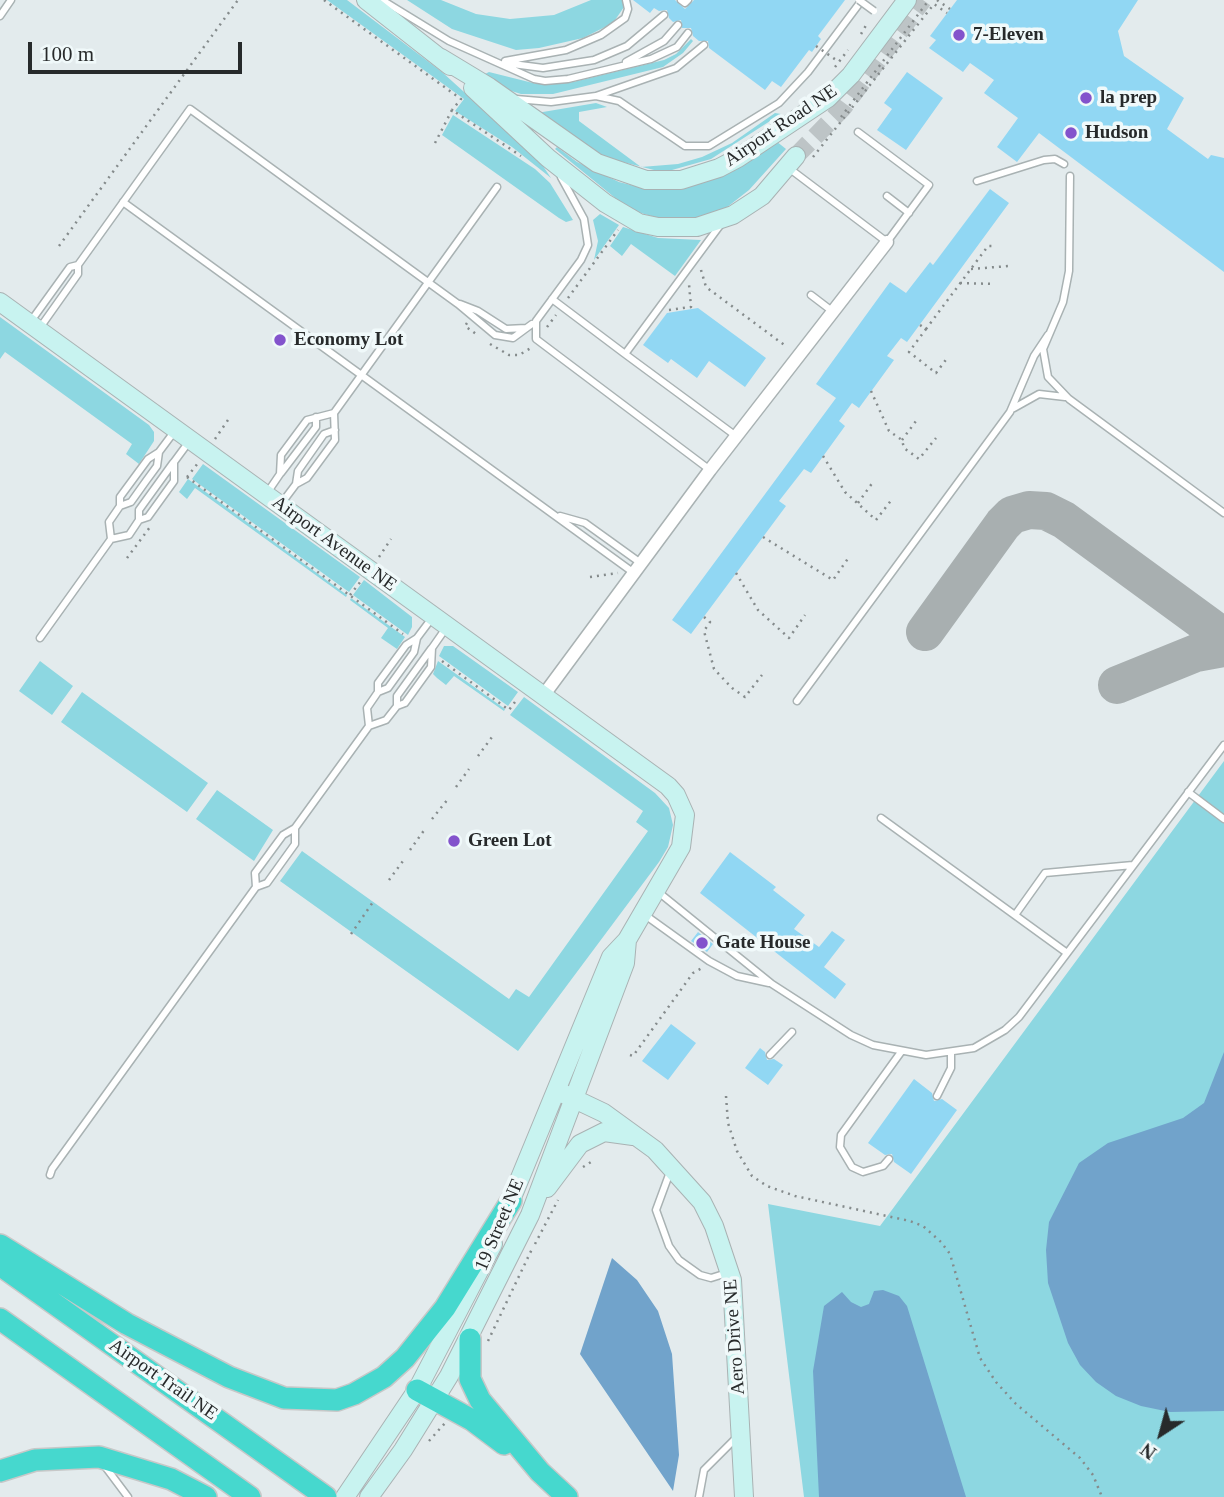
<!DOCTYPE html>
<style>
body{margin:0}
#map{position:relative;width:1224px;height:1497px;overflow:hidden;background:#e3ebed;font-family:"Times New Roman",serif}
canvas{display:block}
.north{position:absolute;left:1126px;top:1399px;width:70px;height:70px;-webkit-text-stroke:5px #f0f9fa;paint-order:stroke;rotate:216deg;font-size:19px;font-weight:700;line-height:28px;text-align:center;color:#272a2b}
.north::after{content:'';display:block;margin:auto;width:24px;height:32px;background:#272a2b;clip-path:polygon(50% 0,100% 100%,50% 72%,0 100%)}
.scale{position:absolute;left:28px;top:42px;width:214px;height:32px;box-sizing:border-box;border:4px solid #272a2b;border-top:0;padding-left:9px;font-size:21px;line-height:24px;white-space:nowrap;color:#272a2b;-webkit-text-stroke:5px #f0f9fa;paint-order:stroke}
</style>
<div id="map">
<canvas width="1224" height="1497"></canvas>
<div class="north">N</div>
<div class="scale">100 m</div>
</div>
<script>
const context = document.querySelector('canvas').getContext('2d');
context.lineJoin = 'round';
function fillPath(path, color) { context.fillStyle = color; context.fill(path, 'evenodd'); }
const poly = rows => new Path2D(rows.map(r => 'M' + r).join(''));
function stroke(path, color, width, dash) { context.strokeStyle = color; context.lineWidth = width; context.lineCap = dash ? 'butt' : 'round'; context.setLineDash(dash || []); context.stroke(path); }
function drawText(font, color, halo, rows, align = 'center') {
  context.font = font + ' "Times New Roman",serif'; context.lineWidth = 7; context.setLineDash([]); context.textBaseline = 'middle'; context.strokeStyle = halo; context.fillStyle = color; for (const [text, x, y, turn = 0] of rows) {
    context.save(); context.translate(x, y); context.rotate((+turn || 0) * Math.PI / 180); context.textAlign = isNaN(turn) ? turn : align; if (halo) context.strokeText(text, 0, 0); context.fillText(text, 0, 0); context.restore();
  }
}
const green = poly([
 [327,0,347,0,442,72,539,160,551,178,512,147,455,111,464,99],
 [407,0,441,0,476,14,510,19,554,15,591,0,622,0,624,7,613,23,583,38,539,48,516,50,452,29],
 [691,39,693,41,683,53,663,67,553,94,521,94,505,89,485,74,489,72,537,84,573,82,664,60,676,54],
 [596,103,607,107,579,112,579,121,641,167,678,164,702,157,732,143,775,113,781,114,711,159,672,170,654,170,607,158,537,113],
 [453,115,535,169,550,183,573,220,566,222,559,218,442,135],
 [776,141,786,149,749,190,726,208,697,219,662,219,630,210,555,149,557,147,577,162,619,182,643,188,671,189,688,187,720,177],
 [600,214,619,225,594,260,598,241,593,220],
 [623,227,658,238,701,240,675,276,631,244,622,256,610,246],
 [0,317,149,425,154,432,154,441,139,464,126,454,132,444,5,352,0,359],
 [203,464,360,577,349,592,192,479],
 [188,479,347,595,346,597,195,488,187,499,179,492],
 [364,580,412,617,412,627,408,635,353,595],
 [351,598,405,637,397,649,381,638,388,628,350,600],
 [444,646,453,646,518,692,508,706,439,656],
 [40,661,73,686,52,715,19,691],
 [438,661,505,709,504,711,454,676,446,685,437,678,433,674],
 [82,692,208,783,187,812,61,722],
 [524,697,655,793,669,808,673,825,668,847,659,862,518,1051,280,881,302,851,509,999,516,989,529,997,648,831,636,822,643,811,510,715],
 [1224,761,1224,1497,804,1497,768,1204,880,1226],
 [217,790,273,830,254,861,196,819]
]);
const water = poly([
 [1224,1052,1224,1411,1170,1412,1141,1406,1116,1396,1096,1382,1080,1365,1068,1343,1048,1283,1046,1250,1049,1222,1079,1163,1108,1143,1183,1118,1204,1103],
 [612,1258,637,1280,658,1311,672,1354,679,1455,673,1491,580,1354],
 [883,1290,899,1296,907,1306,966,1497,819,1497,813,1371,824,1306,842,1292,851,1302,861,1307,869,1304,874,1291]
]);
const taxiway = poly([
 [925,632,1003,524,1012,515,1029,510,1046,511,1064,520,1224,637],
 [1117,685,1196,653,1224,648]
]);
const building = poly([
 [633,0,675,0,685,9,694,0,845,0,818,36,821,39,812,52,809,50,781,87,772,81,765,90,709,48,708,41,699,41,693,36,691,28,682,28,681,20,673,22,669,18,667,10,659,11,654,8,650,13],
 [957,0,1138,0,1118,31,1124,56,1184,98,1167,129,1208,159,1211,155,1224,158,1224,272,1039,133,1017,162,997,147,1018,118,984,93,994,80,970,63,963,72,929,48,936,40,930,36],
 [907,72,943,98,906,150,877,130,892,109,884,103],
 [990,189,1009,203,907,342,901,338,887,356,894,360,859,408,852,403,839,421,845,426,811,473,804,469,779,501,786,506,691,634,672,620,836,398,816,384,890,282,906,293,930,262,933,265],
 [698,308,766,358,745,387,709,361,697,378,671,359,668,363,643,345,667,313],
 [730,852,776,887,773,890,805,915,794,929,819,947,832,931,845,940,824,967,846,984,835,999,700,893],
 [698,932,713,944,707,952,691,941],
 [671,1024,696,1043,668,1080,642,1061],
 [760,1048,765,1052,767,1060,774,1059,783,1065,768,1085,745,1068],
 [914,1079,932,1093,934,1101,942,1099,957,1110,911,1174,894,1162,892,1154,885,1155,868,1143]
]);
const secondaryTunnel = poly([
 [796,156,843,108,923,0]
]);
const path = poly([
 [324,0,461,99,452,110],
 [937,0,950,9],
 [861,34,868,22],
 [835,67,848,50],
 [841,117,929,0],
 [435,143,452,110,521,156],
 [813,157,934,4,947,13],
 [59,246,238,0],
 [971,269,1009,266],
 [701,270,706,287,787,347],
 [960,283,995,284],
 [568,298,618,230],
 [669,310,691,307,689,284],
 [467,323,465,326,476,334],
 [920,325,926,329,909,352,936,373,948,357],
 [547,327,556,315],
 [926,329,988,246,993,246],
 [490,344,509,355,519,355,531,348],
 [871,391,889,431,902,440,904,448,919,459,936,438],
 [215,439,228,420],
 [902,440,916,421],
 [823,456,845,492,876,520,893,498],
 [187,477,403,634],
 [187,477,198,463],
 [858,503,873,482],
 [763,537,833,580,849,557],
 [379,557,391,539],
 [127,558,150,527],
 [736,573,758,610,789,638,805,615],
 [590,577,618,573],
 [350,595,361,581],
 [704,617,710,622,704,631,714,669,732,688,745,697,762,675],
 [442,661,509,710,518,698],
 [478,756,492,737],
 [456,787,469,769],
 [432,819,448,799],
 [410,850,425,829],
 [389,880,403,861],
 [351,934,373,902],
 [630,1055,633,1056,693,973,702,968],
 [726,1096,728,1123,737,1151,752,1176,767,1186,795,1196,910,1221,923,1226,941,1242,950,1254,980,1358,996,1382,1016,1404,1080,1458,1093,1475,1102,1497],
 [583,1167,591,1162],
 [535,1244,558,1200],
 [488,1341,532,1249],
 [429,1441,445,1423]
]);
const lane = poly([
 [382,0,449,41,534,79,545,81,568,79,651,59,677,47,688,33],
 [681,0,685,3,688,0],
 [0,16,11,0],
 [505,61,566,50,601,35,625,18,628,9,626,0],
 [626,62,664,41,678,25],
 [505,63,543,68,594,60,627,46,664,15],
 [596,96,619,101,685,146,709,146,779,103,808,72,862,0],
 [516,99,551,102,596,96,676,68,704,45],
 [790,169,887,242,929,185,858,132],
 [1070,176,1069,271,1063,302,1043,349,1048,377,1069,399,1224,513],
 [561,177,584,219,588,245,581,260,536,321,536,339,710,470],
 [977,181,1044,160,1055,159,1064,164],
 [887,196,909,213],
 [123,202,634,573],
 [811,295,832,311],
 [552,299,625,354,721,224],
 [460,304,478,311,506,329,526,328],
 [31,321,70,267,78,265],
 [39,329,78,274,78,265,190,109,458,304,495,335,513,338,532,324],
 [625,354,736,436],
 [1014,408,1039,394,1065,397],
 [281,473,316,427,316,417],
 [296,484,298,471,324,434,335,430],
 [267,493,280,474,281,455,307,420,334,413],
 [281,504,296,484,307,478,335,440,334,413,497,187],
 [120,506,131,502,146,481,157,466,159,452],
 [560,516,585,523,642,564],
 [139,520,139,510,173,463],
 [111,539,109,522,120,506,120,497,148,459,159,452,174,432],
 [40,638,111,539,129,535,139,520,148,517,174,481,174,462,188,443],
 [378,692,388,688,414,652,417,638],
 [797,701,1010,412,1034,356,1048,335],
 [397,706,397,696,431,649],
 [369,726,367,708,378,692,378,683,406,645,417,638,432,618],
 [1188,792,1224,819],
 [881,818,1067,953],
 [256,887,255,873,283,835,295,828,369,726,386,720,397,706,405,703,431,667,432,648,446,628],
 [657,891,772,984,851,1035,873,1045,926,1055,974,1048,1005,1030,1019,1017,1224,745],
 [645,915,709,961,737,976,769,983],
 [1015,915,1045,873,1133,865],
 [770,1055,792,1032],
 [937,1096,951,1068,951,1053],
 [889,1159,883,1166,863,1172,852,1167,840,1147,841,1135,901,1052],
 [670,1172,656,1210,669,1246,679,1260,700,1275,711,1278,727,1273],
 [50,1175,52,1169,256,887,267,883,295,844,295,828],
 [104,1465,128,1497],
 [699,1497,704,1470,737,1437]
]);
const street = poly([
 [543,696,710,470,887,242]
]);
const secondary = poly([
 [366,0,450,66],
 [441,58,489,87,597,163,646,180,681,180,719,168,738,158,828,98,851,75,907,0],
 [473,88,548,158,605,203,639,223,658,227,697,227,733,215,762,196,796,156],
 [0,302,668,786,676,795,685,815,681,847,627,940,611,957,506,1212],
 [564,1094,604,1113,655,1150,702,1202,714,1226,732,1280,744,1497],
 [547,1188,580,1144,604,1132,633,1136],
 [345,1497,417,1390,493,1244],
 [369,1497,403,1450,449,1376,530,1215,625,963,627,940]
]);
const highway = poly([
 [0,1245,127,1324,229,1377,284,1398,337,1400,354,1394,384,1377,405,1358,445,1308,511,1201],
 [0,1265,326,1497],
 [0,1319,250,1497],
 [470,1339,470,1379,480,1400,540,1472,567,1497],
 [417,1390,472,1420,504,1444],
 [0,1471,35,1460,99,1457,171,1479,206,1497]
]);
const pathBridge = poly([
 [816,46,839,62]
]);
const laneBridge = poly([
 [859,0,874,11]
]);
const markers = [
 [959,35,7,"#8353cc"],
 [1086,98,7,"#8353cc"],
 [1071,133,7,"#8353cc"],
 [280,340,7,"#8353cc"],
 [454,841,7,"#8353cc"],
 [702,943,7,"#8353cc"]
];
const poiNames = [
 ["7-Eleven",973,35],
 ["la prep",1100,98],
 ["Hudson",1085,133],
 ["Economy Lot",294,340],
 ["Green Lot",468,841],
 ["Gate House",716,943]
];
const streetNames = [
 ["Airport Road NE",781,126,-34],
 ["Airport Avenue NE",334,544,36],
 ["19 Street NE",500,1225,-67],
 ["Aero Drive NE",735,1337,-94],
 ["Airport Trail NE",163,1380,35]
];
fillPath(green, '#8dd7e1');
fillPath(water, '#71a3cb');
stroke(taxiway, '#a8afb0', 38);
fillPath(building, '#91d7f3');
stroke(secondaryTunnel, '#bdc4c6', 18, [18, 9]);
stroke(lane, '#a9b2b3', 9);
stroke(street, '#a9b2b3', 15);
stroke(secondary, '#a9b2b3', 20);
stroke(highway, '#c7c8c8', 24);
stroke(path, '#858b8c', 2.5, [2, 5]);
stroke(lane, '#fff', 6);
stroke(street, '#fff', 12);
stroke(secondary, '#c8f3f0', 18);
stroke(highway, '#46d8ce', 21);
stroke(laneBridge, '#a9b2b3', 9, []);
stroke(pathBridge, '#858b8c', 2.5, [2, 5]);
stroke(laneBridge, '#fff', 6);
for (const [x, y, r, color] of markers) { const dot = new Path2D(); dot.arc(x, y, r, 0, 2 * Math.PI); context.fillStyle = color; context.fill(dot); stroke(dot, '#f0f9fa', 2.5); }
drawText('bold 19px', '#272a2b', '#f0f9fa', poiNames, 'left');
drawText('19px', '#272a2b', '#f0f9fa', streetNames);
</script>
